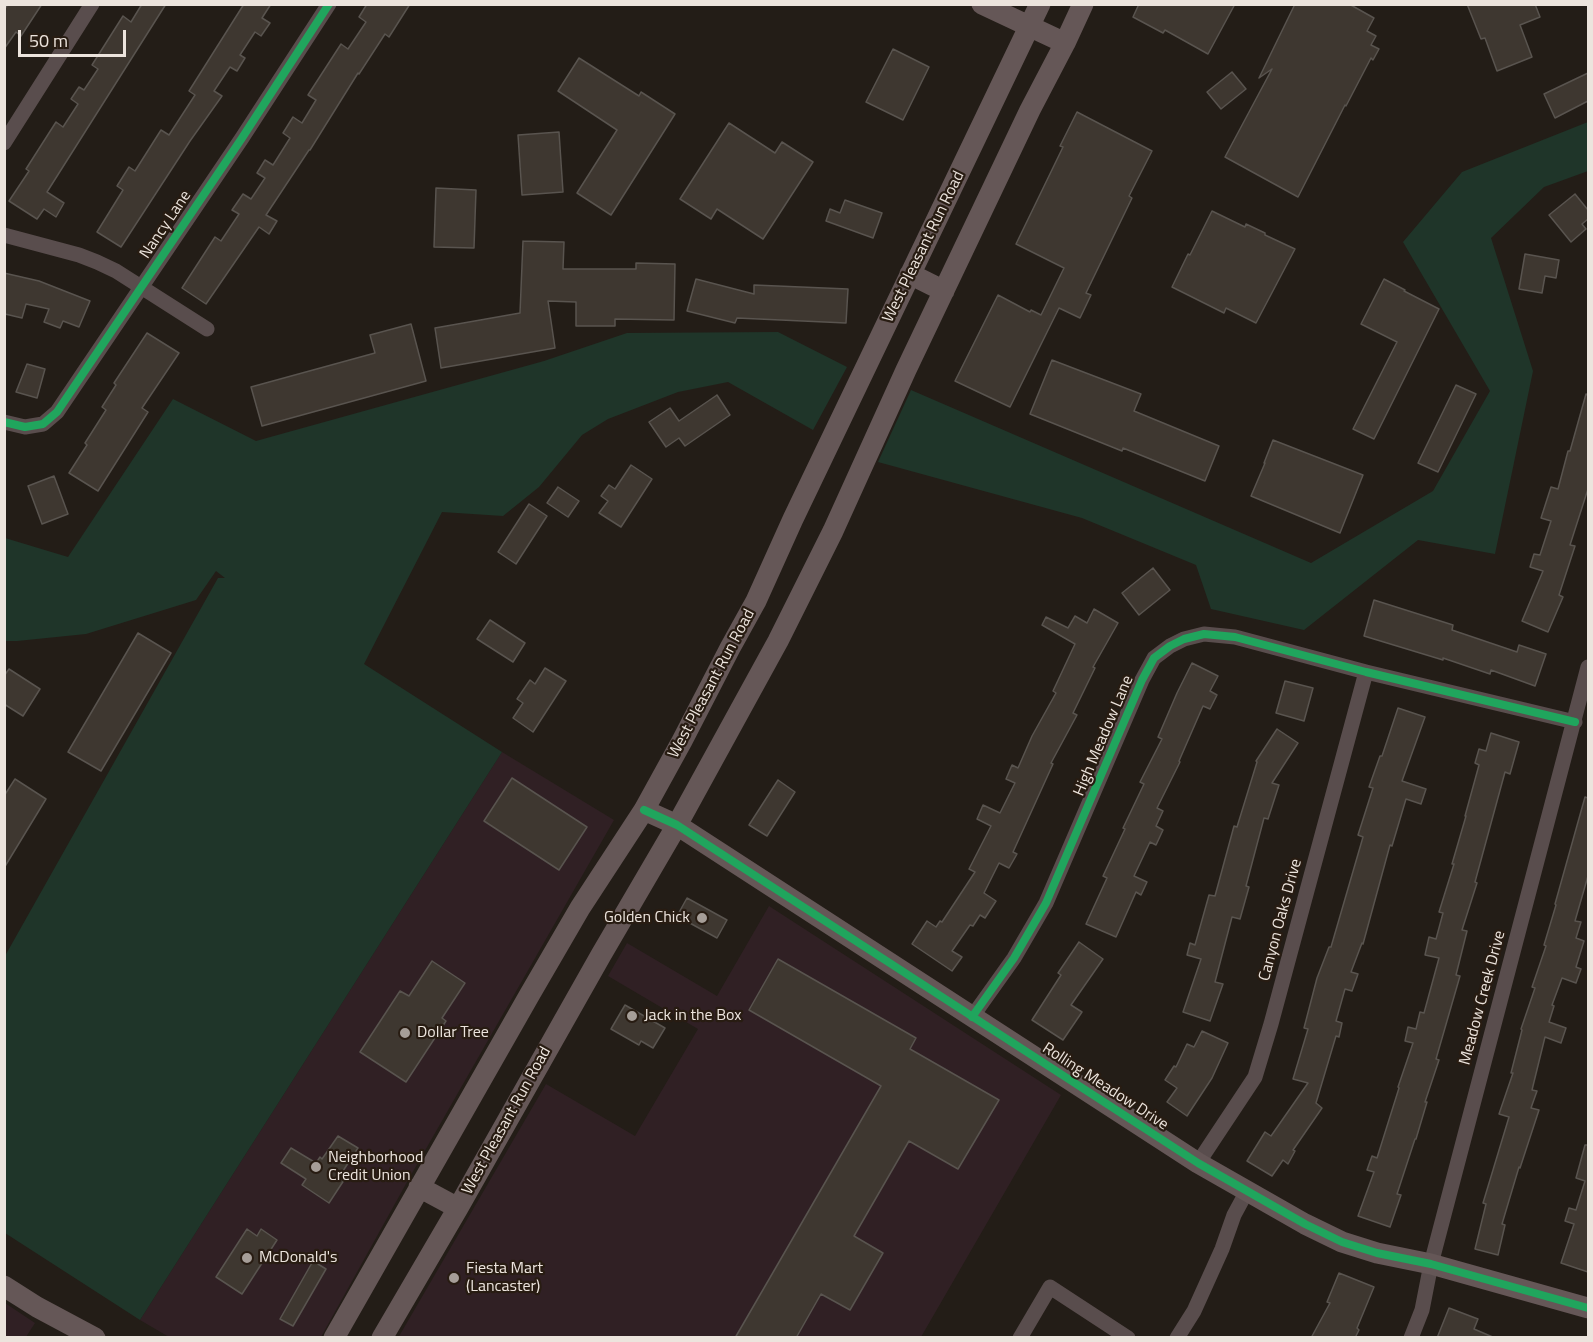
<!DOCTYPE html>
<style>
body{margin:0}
#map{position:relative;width:1593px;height:1342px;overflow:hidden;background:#231d17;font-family:"Titillium Web",sans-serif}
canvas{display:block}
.frame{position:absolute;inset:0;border:6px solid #ece4dd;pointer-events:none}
.scale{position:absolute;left:18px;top:30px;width:108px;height:27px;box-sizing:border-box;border:3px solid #ece4dd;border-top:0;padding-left:8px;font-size:18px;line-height:21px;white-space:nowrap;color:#ece4dd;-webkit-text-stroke:4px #281c12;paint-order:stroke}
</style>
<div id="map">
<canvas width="1593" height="1342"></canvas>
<div class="frame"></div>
<div class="scale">50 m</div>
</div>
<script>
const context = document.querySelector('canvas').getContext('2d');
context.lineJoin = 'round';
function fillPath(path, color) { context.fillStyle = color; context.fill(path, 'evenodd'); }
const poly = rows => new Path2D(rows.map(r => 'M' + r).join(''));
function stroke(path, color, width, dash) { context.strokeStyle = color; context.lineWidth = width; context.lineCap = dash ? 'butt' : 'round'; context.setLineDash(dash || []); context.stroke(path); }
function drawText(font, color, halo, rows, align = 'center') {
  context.font = font + ' "Titillium Web",sans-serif'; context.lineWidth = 4.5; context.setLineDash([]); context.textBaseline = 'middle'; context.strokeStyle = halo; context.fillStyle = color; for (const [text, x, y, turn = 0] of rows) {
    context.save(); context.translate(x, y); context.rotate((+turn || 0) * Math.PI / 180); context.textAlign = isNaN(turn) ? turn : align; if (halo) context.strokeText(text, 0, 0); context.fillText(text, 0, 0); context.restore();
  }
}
const commercial = poly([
 [502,752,614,820,407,1182,321,1337,169,1337,140,1320],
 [769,906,1061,1095,921,1337,398,1338,546,1084,635,1136,698,1029,608,976,627,943,717,996],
 [5,1303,35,1323,26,1337,5,1337]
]);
const green = poly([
 [1588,122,1588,171,1544,187,1491,238,1533,371,1495,554,1418,540,1304,630,1211,609,1196,565,1082,518,878,462,911,390,1311,563,1433,491,1490,391,1403,242,1462,172],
 [778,332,847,367,813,430,728,382,678,392,608,419,582,435,539,487,503,516,442,512,364,664,502,752,140,1320,5,1233,5,956,218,578,225,578,216,571,196,600,86,634,17,641,5,641,5,538,68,557,173,399,256,441,544,361,627,333]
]);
const building = poly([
 [8,4,42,4,21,36,16,32,4,49,4,10,8,4],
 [142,4,166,4,47,192,64,203,56,217,44,209,37,219,9,201,29,171,26,169,56,122,63,127,78,104,71,99,79,87,84,90,98,69,92,65,123,16,131,22,142,4],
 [244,4,271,4,262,18,270,23,261,36,255,32,240,55,245,58,237,71,230,67,214,91,222,96,190,141,121,247,97,232,123,190,117,186,129,167,135,171,161,130,169,135,195,95,189,91,244,4],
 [367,4,410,4,389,37,385,34,359,74,358,73,310,150,309,150,266,215,277,221,269,234,259,227,206,304,182,288,215,237,221,241,239,214,232,210,243,194,251,199,265,178,257,173,265,160,273,165,290,138,283,133,293,117,302,123,316,100,308,95,341,44,348,49,366,22,359,17,367,4],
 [1139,4,1235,4,1208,54,1165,30,1163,33,1133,17,1139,4],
 [1295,4,1349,4,1374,18,1367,31,1376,36,1371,45,1379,49,1373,60,1371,58,1346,106,1345,105,1298,197,1225,157,1272,69,1259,78,1295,4],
 [1467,4,1535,4,1540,17,1520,25,1532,57,1497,71,1485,38,1481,39,1467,4],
 [893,49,929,67,903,120,866,102,893,49],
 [579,58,639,96,641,92,675,114,611,215,577,193,617,130,558,91,579,58],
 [1232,72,1246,89,1221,109,1207,92,1232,72],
 [1588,73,1588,101,1555,118,1544,94,1588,73],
 [1077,112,1152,151,1129,196,1132,198,1086,293,1091,295,1080,318,1059,308,1010,407,955,381,998,295,1030,312,1031,310,1041,315,1064,268,1016,244,1063,147,1060,146,1077,112],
 [729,123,775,153,782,142,813,162,763,239,717,209,711,219,680,199,729,123],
 [559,132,563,192,522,195,518,135,559,132],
 [436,188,476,190,474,248,434,247,436,188],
 [1575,194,1588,210,1588,219,1582,224,1586,229,1571,242,1549,215,1575,194],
 [845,200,882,213,873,238,826,221,830,209,840,213,845,200],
 [1212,211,1245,227,1246,224,1265,233,1265,235,1295,249,1256,323,1226,308,1224,313,1172,287,1188,254,1190,255,1212,211],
 [523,241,564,242,563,269,636,269,636,263,675,264,674,320,615,319,615,326,576,326,576,302,548,301,555,348,441,368,435,328,520,313,523,241],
 [1525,254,1559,260,1556,278,1545,276,1542,293,1519,289,1525,254],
 [4,273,39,281,90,301,79,327,63,321,60,328,44,322,49,309,26,304,22,318,5,314,4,273],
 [696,279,754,294,754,285,848,289,846,323,737,318,735,323,687,311,696,279],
 [1384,279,1405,290,1404,291,1439,309,1374,439,1353,429,1397,342,1361,324,1384,279],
 [411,324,426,381,262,426,251,387,375,353,370,335,411,324],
 [147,333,179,353,142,408,148,412,98,491,69,473,87,445,85,443,106,410,102,407,116,385,114,383,147,333],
 [1052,360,1141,394,1134,411,1219,446,1205,481,1123,448,1122,451,1030,414,1052,360],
 [27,364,45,369,37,398,16,392,27,364],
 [1456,385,1476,394,1438,472,1418,463,1456,385],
 [1586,394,1588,395,1588,489,1570,545,1575,546,1559,595,1563,597,1548,632,1522,621,1543,571,1530,567,1534,554,1540,555,1551,521,1541,518,1551,487,1558,489,1568,451,1570,451,1586,394],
 [717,395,730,415,685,446,679,438,666,447,649,422,670,408,679,421,717,395],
 [1273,440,1363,475,1340,533,1251,496,1265,463,1264,463,1273,440],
 [631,465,652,479,621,527,599,513,608,501,601,496,609,485,615,489,631,465],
 [54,476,68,514,42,524,28,486,54,476],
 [558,487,579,501,568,517,547,503,558,487],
 [529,504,547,516,516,564,498,552,529,504],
 [1153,568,1170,590,1139,615,1122,593,1153,568],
 [1374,600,1453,625,1452,630,1517,652,1519,645,1546,654,1535,686,1491,670,1490,674,1443,658,1443,660,1364,636,1374,600],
 [1094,609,1118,623,1093,667,1095,668,1073,713,1077,715,1051,763,1053,764,1013,852,1017,854,1009,868,999,863,984,893,996,901,985,918,980,915,973,926,970,925,952,951,962,957,952,971,912,944,927,921,936,927,940,921,942,922,975,872,969,869,991,826,977,819,983,805,1000,813,1015,783,1006,779,1012,765,1018,768,1032,736,1056,693,1053,691,1075,644,1042,625,1046,617,1068,628,1075,616,1087,623,1094,609],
 [490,620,525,643,513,662,477,639,490,620],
 [138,633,171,653,101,771,68,752,138,633],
 [1192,663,1218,676,1210,691,1217,695,1210,709,1203,706,1179,761,1180,762,1157,808,1163,811,1156,826,1163,830,1156,845,1150,842,1134,876,1147,882,1141,895,1136,892,1116,937,1086,924,1107,878,1103,876,1125,829,1123,828,1144,784,1140,782,1162,739,1158,737,1177,693,1192,663],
 [545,668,566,681,533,732,513,718,523,703,517,699,530,680,535,684,545,668],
 [9,669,40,689,23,716,4,704,4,676,9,669],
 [1285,681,1313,688,1304,721,1276,713,1285,681],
 [1398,708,1425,717,1402,781,1426,789,1421,804,1406,799,1392,846,1390,845,1363,944,1362,943,1351,972,1358,974,1352,991,1345,989,1336,1021,1342,1023,1339,1037,1336,1036,1316,1103,1322,1108,1293,1150,1295,1151,1288,1164,1283,1160,1272,1176,1247,1161,1265,1132,1271,1136,1308,1083,1293,1079,1308,1029,1304,1028,1317,978,1329,947,1331,947,1363,837,1358,835,1373,788,1369,787,1380,756,1382,756,1398,708],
 [1277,729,1298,743,1272,783,1279,785,1268,819,1264,818,1246,886,1249,887,1240,919,1232,917,1215,982,1223,984,1210,1021,1183,1012,1201,959,1187,955,1190,943,1195,945,1209,895,1215,896,1234,826,1237,827,1257,762,1256,761,1277,729],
 [1491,733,1519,742,1510,774,1505,772,1475,882,1477,883,1462,930,1467,931,1456,975,1460,976,1436,1059,1439,1060,1425,1102,1427,1102,1416,1139,1415,1139,1397,1194,1401,1195,1390,1227,1358,1216,1374,1172,1367,1170,1372,1156,1377,1158,1399,1088,1398,1087,1413,1043,1405,1041,1408,1027,1416,1029,1420,1012,1424,1013,1439,958,1425,955,1429,937,1436,939,1443,913,1439,912,1454,864,1452,864,1466,816,1465,816,1479,765,1475,763,1479,749,1486,751,1491,733],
 [512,778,587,827,559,870,484,821,512,778],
 [15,779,46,799,4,868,4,796,15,779],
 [778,780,795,792,767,836,749,825,778,780],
 [1585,797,1588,798,1588,876,1575,921,1581,922,1576,938,1584,941,1576,967,1581,969,1576,983,1562,978,1552,1005,1554,1006,1549,1022,1566,1028,1561,1043,1545,1037,1532,1090,1537,1091,1531,1108,1539,1110,1520,1168,1519,1167,1502,1224,1505,1225,1498,1255,1475,1249,1486,1204,1483,1203,1509,1117,1499,1114,1513,1073,1511,1073,1522,1030,1521,1029,1535,988,1532,987,1546,946,1544,945,1556,905,1555,904,1585,797],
 [687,898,727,920,717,938,677,916,687,898],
 [1079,942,1103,959,1071,1005,1082,1012,1063,1040,1032,1020,1061,975,1058,973,1079,942],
 [778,959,916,1038,910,1049,999,1100,958,1169,909,1141,854,1236,883,1253,850,1310,821,1294,796,1338,735,1338,881,1086,749,1010,778,959],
 [432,961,465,983,442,1018,446,1021,406,1082,360,1052,400,991,409,996,432,961],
 [625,1005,665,1028,653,1048,641,1041,639,1045,611,1029,625,1005],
 [1202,1031,1228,1043,1212,1078,1187,1116,1167,1102,1177,1088,1165,1080,1174,1066,1176,1067,1187,1044,1194,1047,1202,1031],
 [338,1136,358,1148,343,1171,348,1174,329,1203,302,1185,306,1179,281,1163,291,1148,316,1163,320,1157,322,1159,338,1136],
 [1585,1145,1588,1145,1588,1272,1561,1263,1574,1224,1565,1221,1569,1208,1576,1210,1585,1181,1576,1178,1585,1145],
 [247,1229,257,1236,261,1229,277,1240,242,1294,216,1277,247,1229],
 [313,1261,326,1269,293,1326,280,1319,313,1261],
 [1339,1273,1374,1287,1357,1328,1359,1330,1355,1338,1311,1338,1330,1303,1327,1302,1339,1273],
 [1449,1308,1478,1319,1474,1329,1495,1338,1437,1338,1449,1308]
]);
const street = poly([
 [4,143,92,4],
 [4,235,79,255,97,262,116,271,207,329],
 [4,422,25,427,43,424,57,412,242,138,329,4],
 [972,1017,1014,958,1046,903,1142,680,1154,658,1170,646,1184,639,1204,634,1235,637,1366,672,1575,722],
 [1198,1163,1255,1077,1271,1024,1366,672],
 [1020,1338,1050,1287,1128,1338],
 [1177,1338,1194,1311,1222,1249,1234,1215,1247,1191],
 [1411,1338,1422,1310,1431,1264,1588,667]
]);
const secondary = poly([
 [982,4,1065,43],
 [910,274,944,291],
 [644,810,677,825,1198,1163,1305,1224,1342,1242,1377,1253,1431,1264,1588,1308],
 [419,1187,458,1208],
 [4,1286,37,1307,95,1338],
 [334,1338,530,994,580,908,644,810,682,741,730,648,756,601,793,519,1040,4],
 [382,1338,458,1208,601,955,677,825,778,641,833,531,906,370,1030,110,1065,43,1083,4]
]);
const cycleway = poly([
 [4,422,25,427,43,424,57,412,242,138,329,4],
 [644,810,677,825,1198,1163,1305,1224,1342,1242,1377,1253,1431,1264,1588,1308],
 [972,1017,1014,958,1046,903,1142,680,1154,658,1170,646,1184,639,1204,634,1235,637,1366,672,1575,722]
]);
const markers = [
 [702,918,6,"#a69e98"],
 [632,1016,6,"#a69e98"],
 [405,1033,6,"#a69e98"],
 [316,1167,6,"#a69e98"],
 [247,1258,6,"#a69e98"],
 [454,1278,6,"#a69e98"]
];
const streetNames = [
 ["Nancy Lane",166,225,-56],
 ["West Pleasant Run Road",924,247,-64],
 ["West Pleasant Run Road",712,684,-62],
 ["High Meadow Lane",1104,736,-67],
 ["Canyon Oaks Drive",1281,920,-75],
 ["Meadow Creek Drive",1483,998,-75],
 ["Rolling Meadow Drive",1105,1087,33],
 ["West Pleasant Run Road",507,1121,-61]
];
const poiNames = [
 ["Golden Chick",690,918,"right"],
 ["Jack in the Box",644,1016],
 ["Dollar Tree",417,1033],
 ["Neighborhood",328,1158],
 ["Credit Union",328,1176],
 ["McDonald's",259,1258],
 ["Fiesta Mart",466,1269],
 ["(Lancaster)",466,1287]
];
fillPath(commercial, '#302024');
fillPath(green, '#1f3529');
fillPath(building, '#3e3730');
stroke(building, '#59544f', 1.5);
stroke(street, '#594d4d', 15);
stroke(secondary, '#655757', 21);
stroke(cycleway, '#20a55d', 8);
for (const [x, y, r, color] of markers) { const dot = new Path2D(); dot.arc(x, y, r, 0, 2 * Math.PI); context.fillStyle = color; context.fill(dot); stroke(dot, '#281c12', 2); }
drawText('16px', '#ece4dd', '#281c12', streetNames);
drawText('16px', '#ece4dd', '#281c12', poiNames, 'left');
</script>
